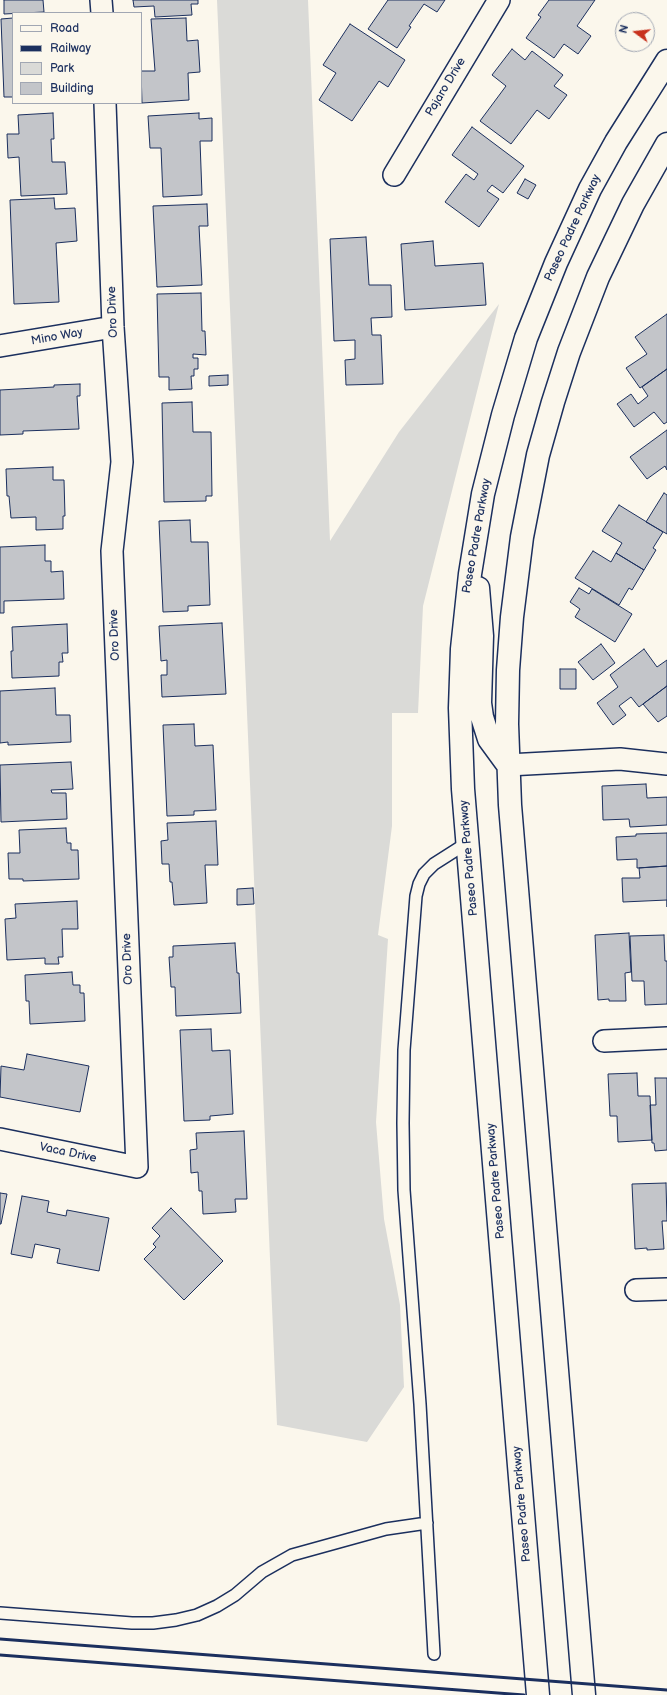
<!DOCTYPE html>
<style>
body{margin:0}
#map{position:relative;width:667px;height:1695px;overflow:hidden;background:#fbf7ec;font-family:"Balsamiq Sans",sans-serif}
canvas{display:block}
.legend{position:absolute;left:12px;top:12px;width:130px;height:92px;box-sizing:border-box;background:#fbf7ec;border:1px solid #a1a7b3;margin:0;padding:5px 7px;list-style:none;font-size:12px;color:#1b2f5e}
.legend li{display:flex;align-items:center;gap:8px;height:20px}
.legend b{width:20px;border:1px solid #a1a7b3}
.north{position:absolute;left:615px;top:12px;width:40px;height:40px;box-sizing:border-box;background:#fbf7ec;border:1px solid #a1a7b3;border-radius:50%;rotate:285deg;font-size:11px;font-weight:700;line-height:16px;text-align:center;color:#1b2f5e}
.north::after{content:'';display:block;margin:auto;width:14px;height:18px;background:#c8321e;clip-path:polygon(50% 0,100% 100%,50% 72%,0 100%)}
</style>
<div id="map">
<canvas width="667" height="1695"></canvas>
<ul class="legend">
<li><b style="height:5px;background:#fbf7ec"></b>Road</li>
<li><b style="height:5px;background:#1b2f5e"></b>Railway</li>
<li><b style="height:11px;background:#dadad7"></b>Park</li>
<li><b style="height:11px;background:#c3c5c9"></b>Building</li>
</ul>
<div class="north">N</div>
</div>
<script>
const context = document.querySelector('canvas').getContext('2d');
context.lineJoin = 'round';
function fillPath(path, color) { context.fillStyle = color; context.fill(path, 'evenodd'); }
const poly = rows => new Path2D(rows.map(r => 'M' + r).join(''));
function stroke(path, color, width, dash) { context.strokeStyle = color; context.lineWidth = width; context.lineCap = dash ? 'butt' : 'round'; context.setLineDash(dash || []); context.stroke(path); }
function drawText(font, color, halo, rows, align = 'center') {
  context.font = font + ' "Balsamiq Sans",sans-serif'; context.lineWidth = 3.5; context.setLineDash([]); context.textBaseline = 'middle'; context.strokeStyle = halo; context.fillStyle = color; for (const [text, x, y, turn = 0] of rows) {
    context.save(); context.translate(x, y); context.rotate((+turn || 0) * Math.PI / 180); context.textAlign = isNaN(turn) ? turn : align; if (halo) context.strokeText(text, 0, 0); context.fillText(text, 0, 0); context.restore();
  }
}
const green = poly([
 [217,0,308,0,330,541,399,432,499,304,423,606,418,713,392,713,392,826,378,935,388,939,376,1122,384,1219,400,1305,404,1387,367,1442,277,1425]
]);
const building = poly([
 [4,0,43,0,44,12,4,14,4,0],
 [133,0,198,0,198,4,191,4,192,15,155,17,154,6,134,7,133,0],
 [388,0,445,0,437,12,424,4,409,26,411,27,397,48,368,29,388,0],
 [549,0,595,0,577,26,591,36,578,54,564,44,554,58,526,38,541,17,538,15,549,0],
 [13,18,13,97,4,97,1,19,13,18],
 [186,18,187,41,198,40,200,72,188,73,189,100,142,103,141,71,155,71,151,19,186,18],
 [350,24,405,60,388,87,379,81,352,121,319,100,336,73,323,65,350,24],
 [512,49,525,60,532,51,563,75,554,86,567,95,549,119,537,110,511,144,480,121,506,86,492,75,512,49],
 [53,113,54,139,51,139,52,162,65,162,67,194,21,196,19,157,8,158,7,134,19,134,18,115,53,113],
 [199,113,199,119,212,118,212,141,200,141,202,195,163,197,161,148,150,148,148,116,199,113],
 [472,127,524,166,503,193,492,185,487,191,499,199,479,227,445,202,466,174,474,180,478,174,452,155,472,127],
 [525,179,536,185,528,199,517,193,525,179],
 [54,198,55,209,75,208,77,241,56,243,59,302,14,304,10,200,54,198],
 [207,204,208,226,199,226,202,285,157,287,153,206,207,204],
 [366,237,369,285,391,285,392,317,371,318,372,335,381,335,383,384,346,385,345,360,355,359,355,340,334,341,330,239,366,237],
 [433,241,435,266,483,263,486,305,405,310,401,244,433,241],
 [201,293,202,331,205,331,206,355,193,354,193,358,198,358,198,369,194,369,194,376,191,376,192,389,169,390,169,377,159,377,157,294,201,293],
 [667,314,667,369,640,388,626,368,647,354,635,337,667,314],
 [667,369,667,422,664,424,654,412,634,427,617,404,631,394,638,404,648,396,642,387,667,369],
 [228,375,228,385,209,386,209,376,228,375],
 [80,384,80,396,77,396,79,429,23,431,23,434,0,435,0,390,54,387,54,385,80,384],
 [192,402,193,432,211,432,212,496,206,496,206,501,164,502,162,403,192,402],
 [667,430,667,470,665,466,647,479,630,457,667,430],
 [53,467,53,480,64,480,65,516,63,516,63,529,36,530,36,517,11,518,9,496,7,496,6,469,53,467],
 [664,493,667,495,667,534,646,522,664,493],
 [619,505,663,532,653,548,656,550,644,570,616,553,622,543,602,531,619,505],
 [190,520,191,542,208,542,210,605,188,606,188,611,163,612,159,521,190,520],
 [45,545,45,561,51,561,51,572,63,571,64,599,4,601,4,613,0,613,0,547,45,545],
 [593,551,611,562,616,553,644,570,632,590,629,588,619,605,575,578,593,551],
 [579,588,589,594,592,589,632,614,615,642,575,617,580,609,570,602,579,588],
 [222,623,226,694,162,697,161,675,167,675,167,660,161,661,159,626,222,623],
 [67,624,68,653,62,653,63,662,59,662,59,676,12,678,11,651,13,651,12,627,67,624],
 [601,644,615,663,593,680,578,662,601,644],
 [644,649,657,667,667,660,667,686,639,707,631,697,619,706,626,715,613,725,597,703,618,687,610,675,644,649],
 [560,669,576,669,576,689,560,689,560,669],
 [667,686,667,716,658,722,643,704,667,686],
 [55,688,56,715,70,715,71,742,8,745,8,742,0,743,0,691,55,688],
 [194,724,195,746,213,745,216,810,194,811,194,815,167,816,163,725,194,724],
 [71,762,73,789,51,790,52,793,66,793,67,819,1,822,0,765,71,762],
 [646,784,647,798,667,797,667,825,630,827,629,819,603,820,602,786,646,784],
 [216,821,218,865,205,865,207,903,174,905,172,882,170,882,169,864,162,864,161,841,168,840,167,823,216,821],
 [66,828,67,843,71,843,71,850,78,850,79,879,23,881,23,879,9,879,8,853,20,853,19,830,66,828],
 [667,833,667,866,637,868,637,859,617,860,616,837,636,836,636,834,667,833],
 [667,866,667,907,667,900,623,902,622,878,640,878,639,868,667,866],
 [253,888,254,904,237,905,237,889,253,888],
 [77,901,78,929,62,929,63,957,58,957,59,964,45,964,45,958,7,960,5,919,16,918,15,904,77,901],
 [629,933,631,972,625,973,626,1001,609,1001,609,999,598,1000,595,935,629,933],
 [664,935,665,961,667,961,667,1004,645,1005,644,981,632,981,630,936,664,935],
 [235,943,237,973,239,973,241,1013,176,1016,175,987,171,987,169,957,173,957,173,946,235,943],
 [72,972,73,985,80,985,80,993,84,993,85,1021,30,1024,29,1001,26,1001,25,975,72,972],
 [211,1029,212,1051,230,1050,233,1114,210,1116,210,1120,184,1121,180,1030,211,1029],
 [27,1054,89,1066,80,1112,0,1097,1,1066,24,1070,27,1054],
 [637,1073,638,1096,650,1096,652,1140,618,1142,617,1116,610,1116,608,1074,637,1073],
 [655,1078,667,1078,667,1150,655,1151,654,1143,652,1143,650,1105,656,1105,655,1078],
 [244,1131,247,1199,235,1199,236,1212,203,1214,202,1191,199,1191,198,1172,191,1173,190,1150,197,1149,196,1133,244,1131],
 [666,1183,667,1221,662,1221,664,1249,647,1250,647,1248,635,1249,632,1184,666,1183],
 [0,1193,7,1194,1,1224,0,1224,0,1193],
 [22,1196,49,1201,47,1212,66,1216,67,1210,109,1218,99,1271,57,1263,60,1249,35,1244,32,1258,11,1254,22,1196],
 [171,1208,223,1261,184,1300,144,1259,156,1247,153,1244,160,1236,152,1228,171,1208]
]);
const service = poly([
 [0,1613,132,1623,153,1623,176,1620,197,1615,217,1606,235,1595,262,1572,292,1555,386,1529,427,1523],
 [434,1654,420,1404,404,1190,403,1123,404,1050,416,896,419,884,424,874,434,864,467,843]
]);
const minor = poly([
 [101,0,102,13],
 [394,175,499,0],
 [0,346,113,327],
 [508,765,620,759,667,764],
 [604,1041,667,1038],
 [0,1139,137,1167,112,551,122,462,113,327,105,103],
 [636,1290,667,1289]
]);
const secondary = poly([
 [478,588,482,636,480,703,482,717,489,739,508,765],
 [538,1695,463,789,460,708,462,649,470,574,483,494,503,415,526,338,556,263,590,189,616,142,667,61],
 [584,1695,510,805,507,724,508,670,512,617,522,537,538,455,553,402,569,352,598,277,633,204,667,144]
]);
const rail = poly([
 [0,1639,667,1690],
 [0,1655,524,1695]
]);
const streetNames = [
 ["Pajaro Drive",446,87,-59],
 ["Paseo Padre Parkway",573,228,-65],
 ["Oro Drive",113,312,-92],
 ["Mino Way",57,337,-10],
 ["Paseo Padre Parkway",477,536,-80],
 ["Oro Drive",115,635,-92],
 ["Paseo Padre Parkway",469,858,-95],
 ["Oro Drive",128,959,-92],
 ["Vaca Drive",68,1153,12],
 ["Paseo Padre Parkway",496,1181,-95],
 ["Paseo Padre Parkway",522,1504,-95]
];
fillPath(green, '#dadad7');
fillPath(building, '#c3c5c9');
stroke(building, '#1b2f5e', 1);
stroke(service, '#1b2f5e', 14);
stroke(minor, '#1b2f5e', 24);
stroke(secondary, '#1b2f5e', 25);
stroke(service, '#fbf7ec', 11);
stroke(minor, '#fbf7ec', 21);
stroke(secondary, '#fbf7ec', 22);
stroke(rail, '#1b2f5e', 3);
drawText('12px', '#1b2f5e', '#fbf7ec', streetNames);
</script>
